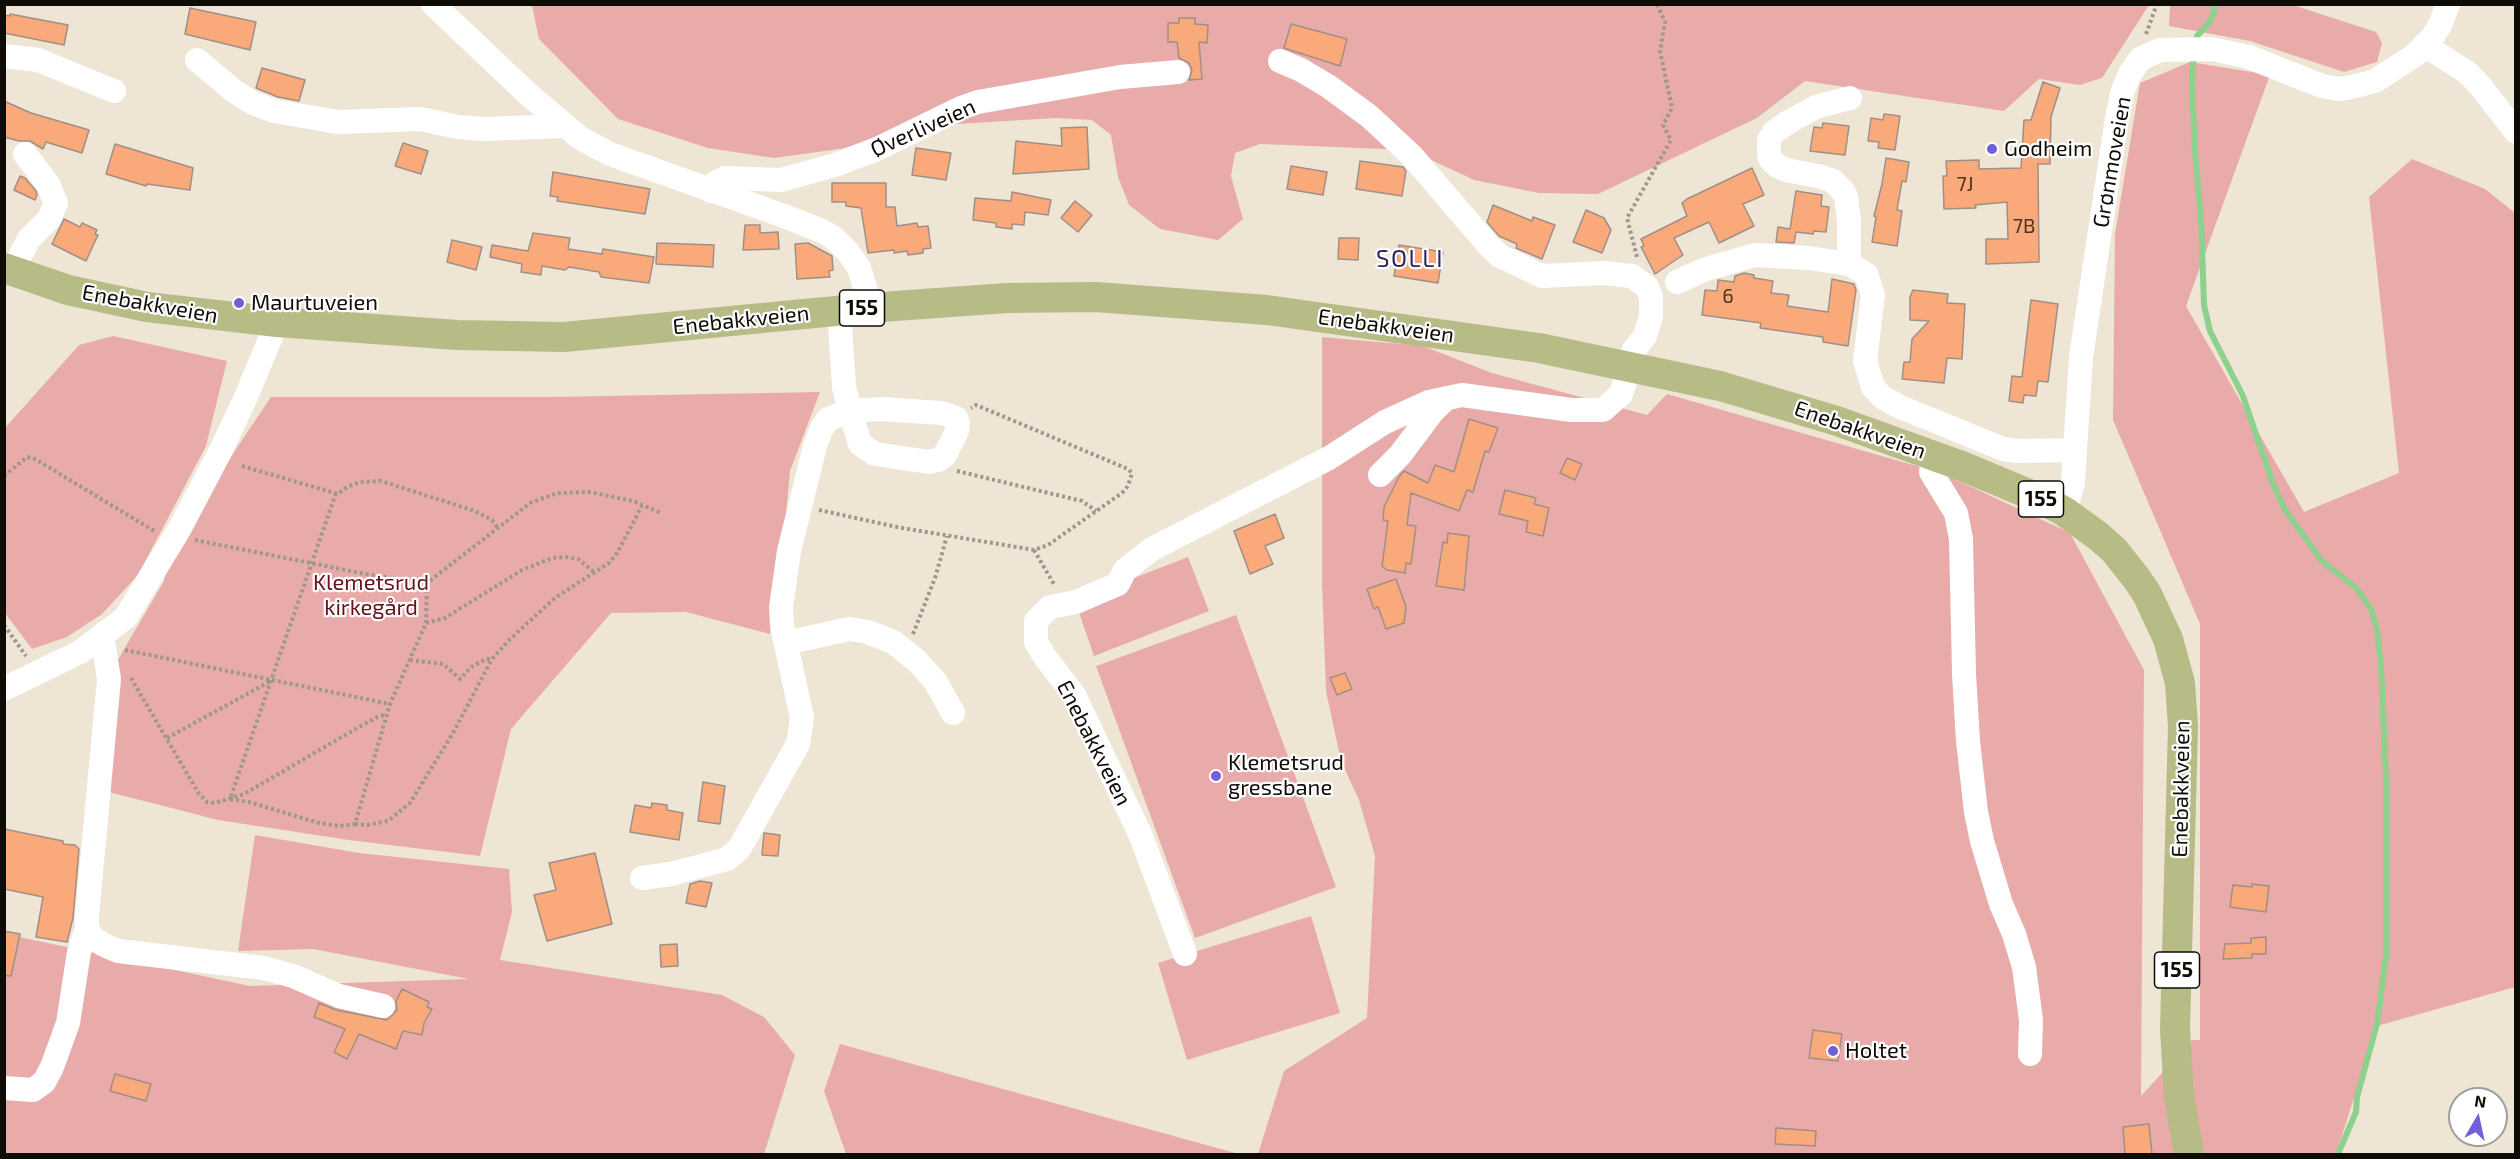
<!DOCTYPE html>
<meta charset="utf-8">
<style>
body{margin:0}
#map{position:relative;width:2520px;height:1159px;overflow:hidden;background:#eee5d5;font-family:"Exo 2",sans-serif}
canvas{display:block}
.frame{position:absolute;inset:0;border:6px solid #0f0c07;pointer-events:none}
.north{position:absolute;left:2448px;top:1087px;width:60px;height:60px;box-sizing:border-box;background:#fff;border:2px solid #9f9e9c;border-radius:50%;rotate:9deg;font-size:16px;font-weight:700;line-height:24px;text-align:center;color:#0f0c07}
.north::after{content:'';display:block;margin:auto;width:21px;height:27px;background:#715ed8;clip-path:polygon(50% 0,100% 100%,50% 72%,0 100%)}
</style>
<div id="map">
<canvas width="2520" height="1159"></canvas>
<div class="frame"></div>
<div class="north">N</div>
</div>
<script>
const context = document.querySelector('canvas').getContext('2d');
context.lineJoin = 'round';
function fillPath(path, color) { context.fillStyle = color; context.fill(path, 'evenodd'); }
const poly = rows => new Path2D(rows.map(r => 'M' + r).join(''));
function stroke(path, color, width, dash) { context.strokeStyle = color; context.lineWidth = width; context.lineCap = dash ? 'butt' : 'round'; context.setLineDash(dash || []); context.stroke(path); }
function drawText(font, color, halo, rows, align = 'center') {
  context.font = font + ' "Exo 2",sans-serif'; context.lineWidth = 4.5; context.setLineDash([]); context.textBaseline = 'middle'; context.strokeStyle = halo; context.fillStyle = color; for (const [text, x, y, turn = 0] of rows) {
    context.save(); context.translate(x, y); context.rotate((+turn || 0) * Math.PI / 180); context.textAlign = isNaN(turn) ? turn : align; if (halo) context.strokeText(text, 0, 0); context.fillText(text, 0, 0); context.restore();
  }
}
const green = poly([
 [532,5,2149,5,2102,78,2080,85,2039,79,2004,111,1805,81,1757,118,1598,194,1539,193,1474,180,1410,150,1260,144,1235,153,1231,176,1243,219,1218,240,1160,229,1129,205,1118,177,1111,135,1092,120,1056,118,923,126,846,148,774,158,708,148,618,119,539,39],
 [2170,5,2293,5,2376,32,2382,43,2377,62,2344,72,2250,41,2169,26],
 [2190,62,2270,75,2186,306,2304,512,2399,473,2369,197,2412,159,2485,189,2515,213,2515,987,2377,1026,2336,1154,1258,1154,1284,1071,1367,1018,1375,856,1359,800,1341,761,1326,691,1322,583,1322,337,1423,346,1492,373,1647,415,1667,394,1944,474,2070,533,2144,670,2141,1096,2192,1040,2200,1040,2200,624,2113,420,2115,234,2140,83],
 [113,336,227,361,206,446,138,575,102,614,67,637,32,649,5,613,5,428,79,345],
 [820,392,790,471,781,568,770,634,686,612,611,613,511,729,480,856,349,840,218,820,109,792,116,663,164,581,165,565,230,458,271,397,552,397],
 [1188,557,1209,611,1094,656,1075,601],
 [1236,615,1336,887,1195,938,1096,666],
 [255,835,359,853,509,869,512,912,500,960,722,995,764,1017,795,1055,764,1154,5,1154,5,934,250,986,469,979,313,949,238,951],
 [1311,916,1340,1013,1187,1060,1158,963],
 [840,1044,1239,1154,846,1154,824,1091]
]);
const stream = poly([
 [2196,43,2197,36,2209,23,2214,12,2214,4],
 [2194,53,2192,81,2195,153,2201,217,2204,305,2210,331,2243,396,2273,484,2285,510,2322,561,2356,588,2371,609,2377,629,2381,666,2386,778,2386,956,2377,1024,2357,1097,2356,1112,2338,1154]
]);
const building = poly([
 [190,8,256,22,250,50,185,34,190,8],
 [10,14,68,25,64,45,4,33,4,15,10,16,10,14],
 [1179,18,1195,18,1195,24,1208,25,1207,43,1199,42,1202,79,1189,80,1192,70,1189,63,1179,58,1177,42,1168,42,1168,23,1179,23,1179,18],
 [1291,24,1347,39,1340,66,1284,48,1291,24],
 [262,68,305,80,299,101,278,97,256,88,262,68],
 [2043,82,2060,88,2051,117,2050,164,2038,164,2039,262,1986,264,1986,239,2008,239,2007,202,1975,205,1976,208,1944,209,1943,176,1947,176,1946,161,1979,160,1979,169,2021,168,2024,120,2031,120,2043,82],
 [4,101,31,113,89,130,82,153,46,142,43,149,30,141,19,141,4,137,4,101],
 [1884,114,1900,116,1895,150,1878,148,1879,142,1868,141,1871,118,1883,120,1884,114],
 [1823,123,1849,126,1845,155,1810,151,1814,127,1822,128,1823,123],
 [1087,127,1089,169,1013,174,1016,141,1062,146,1061,128,1087,127],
 [403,143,428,151,421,174,395,166,403,143],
 [115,144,193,168,190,190,147,184,146,186,106,174,115,144],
 [916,148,951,153,946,180,912,175,916,148],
 [1886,158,1909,162,1906,182,1902,181,1897,210,1902,211,1897,246,1872,242,1876,217,1874,216,1882,184,1886,158],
 [1360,161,1403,167,1406,171,1402,196,1356,189,1360,161],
 [1291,166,1327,172,1323,195,1287,189,1291,166],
 [1752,168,1764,195,1743,204,1754,226,1719,243,1709,222,1674,238,1683,255,1655,274,1641,247,1644,246,1641,239,1687,216,1682,203,1687,199,1752,168],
 [553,172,650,189,645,214,557,201,558,197,550,196,553,172],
 [20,176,25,178,36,191,37,195,35,200,14,190,20,176],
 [832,183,886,183,886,207,895,207,897,226,917,223,918,227,928,226,931,248,923,249,923,253,908,255,907,251,894,253,894,250,868,253,861,208,846,206,846,202,832,202,832,183],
 [1796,191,1822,195,1821,206,1829,207,1826,232,1814,231,1813,234,1796,232,1794,243,1776,242,1778,227,1790,229,1796,191],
 [1012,192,1051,200,1048,215,1025,212,1024,225,1012,224,1012,229,996,227,996,223,973,220,975,198,1011,201,1012,192],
 [1075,201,1092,215,1078,232,1061,218,1075,201],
 [1493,205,1532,221,1533,217,1555,225,1542,259,1516,248,1517,244,1499,236,1487,222,1493,205],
 [1586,210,1604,218,1611,230,1602,253,1573,242,1586,210],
 [64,219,80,227,82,223,97,230,95,234,98,235,86,261,52,244,64,219],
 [745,225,760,225,760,233,778,232,779,249,743,250,745,225],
 [533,233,570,238,568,249,602,254,603,249,654,257,649,283,601,277,599,272,569,267,565,270,542,266,541,275,521,272,522,264,490,257,492,245,528,251,533,233],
 [1339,238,1359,238,1358,260,1338,259,1339,238],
 [452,240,482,247,476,270,447,262,452,240],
 [657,243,714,245,713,267,656,264,657,243],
 [808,243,832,256,833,270,829,271,830,277,797,279,795,244,808,243],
 [1399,245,1443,252,1438,283,1394,276,1399,245],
 [1744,273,1754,275,1754,278,1773,281,1771,293,1789,295,1787,306,1828,312,1832,279,1854,284,1856,290,1848,346,1823,342,1823,337,1760,328,1761,323,1702,315,1705,290,1717,291,1718,280,1734,282,1735,276,1744,273],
 [1913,290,1948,294,1947,303,1965,304,1962,359,1947,358,1944,383,1902,379,1904,362,1910,362,1912,339,1929,321,1910,320,1910,297,1913,290],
 [2031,300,2058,304,2048,382,2038,381,2036,396,2024,395,2023,403,2009,401,2012,376,2022,377,2031,300],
 [1469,419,1498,428,1489,452,1485,451,1473,492,1467,490,1459,511,1411,493,1407,525,1416,526,1411,564,1406,563,1405,573,1387,570,1382,566,1388,521,1383,520,1384,507,1399,477,1404,471,1428,483,1435,465,1454,472,1469,419],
 [1567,458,1582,464,1575,480,1560,473,1567,458],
 [1505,490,1536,498,1534,504,1549,508,1543,536,1526,532,1528,521,1499,514,1505,490],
 [1275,514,1284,538,1265,546,1273,564,1250,574,1234,531,1275,514],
 [1448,533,1469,536,1464,590,1436,586,1443,542,1447,543,1448,533],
 [1396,579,1406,607,1404,623,1386,629,1378,607,1374,609,1367,589,1396,579],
 [1345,673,1352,689,1337,695,1330,678,1345,673],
 [703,782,725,786,720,824,698,821,703,782],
 [652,803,667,805,667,810,683,813,679,840,630,832,635,805,651,808,652,803],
 [4,829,63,841,63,844,75,845,79,849,73,918,67,942,36,937,43,897,4,889,4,829],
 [764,833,780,835,778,856,762,855,764,833],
 [595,853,612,924,547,941,534,895,556,890,549,863,595,853],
 [700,881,712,883,706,907,686,903,690,884,700,881],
 [2252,884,2269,886,2266,912,2230,907,2233,885,2252,887,2252,884],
 [4,931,20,934,11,976,4,975,4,931],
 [2266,937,2266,954,2252,954,2252,958,2223,959,2225,944,2251,943,2251,938,2266,937],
 [677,944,678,966,661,967,660,945,677,944],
 [402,989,429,1002,427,1007,432,1009,424,1023,422,1035,403,1031,396,1049,359,1034,347,1059,334,1052,345,1029,314,1017,319,1003,336,1010,387,1020,397,1010,396,1001,402,989],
 [1813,1030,1842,1034,1838,1061,1809,1058,1813,1030],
 [115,1074,151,1084,146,1101,110,1091,115,1074],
 [2149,1124,2152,1155,2125,1155,2123,1127,2149,1124],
 [1776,1128,1816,1131,1815,1146,1775,1144,1776,1128]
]);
const path = poly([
 [2146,34,2157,4],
 [1637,257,1627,218,1671,140,1663,125,1672,108,1660,51,1665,22,1657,4],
 [242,466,338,494,347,487,360,482,381,481,475,511,492,520,498,528],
 [957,471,1082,501,1096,511],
 [4,476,27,457,35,459,156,532],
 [336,493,230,799,249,802,319,823,340,826,355,824,390,704,426,623,427,583],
 [819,510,897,527,1034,550,1048,545,1122,493,1128,486,1132,473,1128,469,976,405,971,408],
 [195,540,371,575,427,583,530,503,557,493,590,492,633,501,661,513],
 [1034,550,1055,586],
 [426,623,445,618,522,570,552,558,566,557,578,559,594,572],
 [4,625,26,656],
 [913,634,935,578,947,536],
 [125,650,390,704],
 [410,660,443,664,460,679,471,667,486,659,492,659],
 [131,678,199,794,207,802,215,803,244,794,359,727,379,716,387,715],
 [167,738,269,682],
 [355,824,367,825,388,821,410,803,453,733,492,659,510,639,555,598,609,563,617,553,642,506]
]);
const minor = poly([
 [433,4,528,94,580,138,610,154,784,216,822,231,834,238,848,252,859,268,866,291,867,308],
 [2424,45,2468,73,2481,87,2516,132],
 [4,56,38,60,114,91],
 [197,60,234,91,253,103,274,111,338,122,420,119,458,127,483,129,566,126],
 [1850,98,1816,107,1790,121,1774,132,1769,140,1769,151,1770,159,1777,166,1786,170,1822,177,1833,181,1842,190,1846,197,1849,221,1849,264,1866,274,1873,295,1865,361,1873,387,1882,397,1898,406,2003,449,2018,451,2075,450],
 [711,191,715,183,725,178,781,180,835,165,877,149,961,108,978,102,1120,77,1178,72],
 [20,256,29,239,49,219,56,203,48,184,25,154],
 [1677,282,1706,269,1755,255,1809,258,1849,264],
 [1934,455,1931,472,1956,513,1961,539,1964,674,1968,741,1976,812,1982,841,2001,904,2014,934,2024,967,2031,1020,2030,1054],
 [1380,475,1400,455,1433,411,1447,398],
 [2065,512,2073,483,2081,357,2117,118,2123,90,2130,74,2140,59,2160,50,2212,49,2249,57,2322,86,2340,89,2356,86,2375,81,2415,55,2431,39,2440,25,2448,4],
 [102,635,109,679,87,916,87,928,92,937,104,945,118,951,264,968,293,976,339,996,383,1006],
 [786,643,849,629,868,632,893,642,916,660,935,681,953,713],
 [4,689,80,652,126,617,180,528,221,450,246,397,277,322],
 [642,878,671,874,727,859,739,849,798,744,802,718,782,626,781,607,789,551,815,446,822,428,828,419,850,411,882,409,942,413,956,418,958,423,957,431,945,455,938,460,929,462,875,454,860,444,850,411,844,387,839,310],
 [1185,954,1141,836,1074,695,1045,657,1036,642,1036,621,1050,607,1076,602,1118,584,1125,570,1152,549,1329,458,1385,422,1429,402,1462,395,1571,410,1603,410,1621,394,1634,350,1645,336,1651,316,1651,297,1647,287,1632,276,1604,273,1542,276,1500,256,1489,246,1412,156,1369,116,1328,86,1301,70,1280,61],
 [4,1088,33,1090,44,1082,52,1067,68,1023,79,952,87,928]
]);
const major = poly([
 [4,268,68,290,147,307,277,322,457,335,564,337,867,308,1007,298,1096,297,1267,310,1539,348,1720,386,1837,421,1962,466,2041,499,2065,512,2098,536,2114,550,2137,579,2147,594,2168,639,2180,683,2183,726,2175,1029,2179,1096,2189,1154]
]);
const markers = [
 [1992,149,6,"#715ed8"],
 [239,303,6,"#715ed8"],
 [1216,776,6,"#715ed8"],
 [1833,1051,6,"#715ed8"]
];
const numberNames = [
 ["7J",1965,184],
 ["7B",2024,226],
 ["6",1728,296]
];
const shields = [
 [862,308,45],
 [2041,499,45],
 [2177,970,45]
];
const shieldNames = [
 ["155",862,308],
 ["155",2041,499],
 ["155",2177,970]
];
const streetNames = [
 ["Øverliveien",923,128,-24],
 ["Grønmoveien",2112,162,-80],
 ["Enebakkveien",150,304,10],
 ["Enebakkveien",741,320,-6],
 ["Enebakkveien",1386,326,8],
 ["Enebakkveien",1860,430,19],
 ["Enebakkveien",1094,743,63],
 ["Enebakkveien",2181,789,-89]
];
const poiNames = [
 ["Godheim",2004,149],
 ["Maurtuveien",251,303],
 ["Klemetsrud",1228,763],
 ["gressbane",1228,788],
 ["Holtet",1845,1051]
];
const parkNames = [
 ["Klemetsrud",371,583],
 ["kirkegård",371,608]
];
const neighbourhoodNames = [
 ["SOLLI",1410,259]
];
fillPath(green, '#e8abaa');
stroke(stream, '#8ed08d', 6);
fillPath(building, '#f9a97a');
stroke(building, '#a08f86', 1.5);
stroke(path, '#9e978b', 4, [3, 3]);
stroke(minor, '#fff', 24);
stroke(major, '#b7bb86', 30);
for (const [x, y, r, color] of markers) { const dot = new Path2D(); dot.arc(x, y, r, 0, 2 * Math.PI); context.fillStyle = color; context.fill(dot); stroke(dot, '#fff', 2); }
drawText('20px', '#4a3324', null, numberNames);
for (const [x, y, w] of shields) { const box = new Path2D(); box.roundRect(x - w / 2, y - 18, w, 36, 4.5); context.fillStyle = '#fff'; context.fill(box); stroke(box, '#0f0c07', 1.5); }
drawText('bold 21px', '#0f0c07', null, shieldNames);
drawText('22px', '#0f0c07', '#fff', streetNames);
drawText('22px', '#0f0c07', '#fff', poiNames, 'left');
drawText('22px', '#64111c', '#fff', parkNames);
context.letterSpacing = '1.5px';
drawText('24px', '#2e255f', '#fff', neighbourhoodNames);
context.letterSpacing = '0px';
</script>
